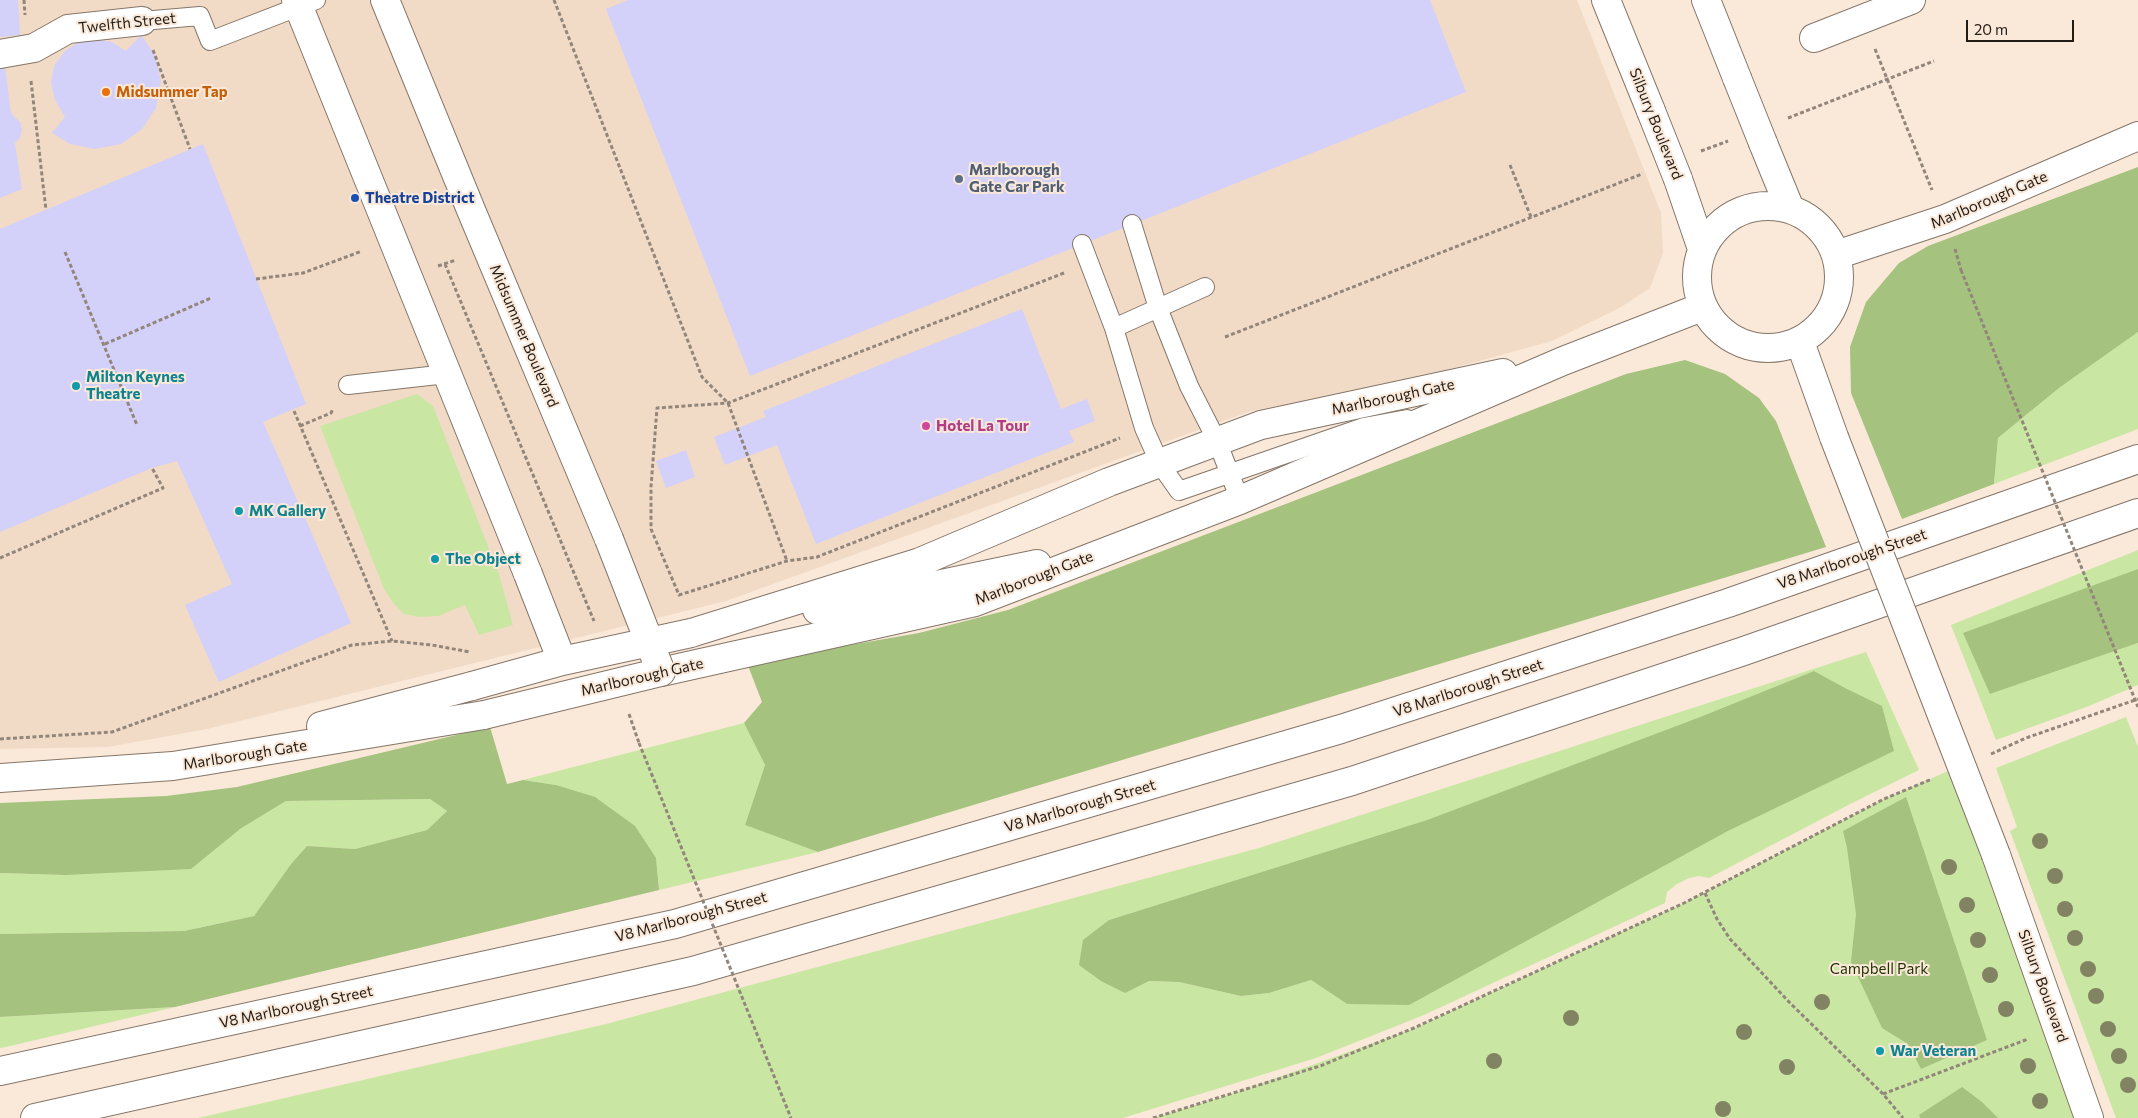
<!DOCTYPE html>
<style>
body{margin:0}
#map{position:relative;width:2138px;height:1118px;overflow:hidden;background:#fae8d9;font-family:Commissioner,sans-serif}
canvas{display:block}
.scale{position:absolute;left:1966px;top:20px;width:108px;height:22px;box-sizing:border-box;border:2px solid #221c16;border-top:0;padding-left:6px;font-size:15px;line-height:18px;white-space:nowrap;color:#221c16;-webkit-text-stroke:4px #fae8d9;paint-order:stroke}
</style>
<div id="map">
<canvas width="2138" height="1118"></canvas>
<div class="scale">20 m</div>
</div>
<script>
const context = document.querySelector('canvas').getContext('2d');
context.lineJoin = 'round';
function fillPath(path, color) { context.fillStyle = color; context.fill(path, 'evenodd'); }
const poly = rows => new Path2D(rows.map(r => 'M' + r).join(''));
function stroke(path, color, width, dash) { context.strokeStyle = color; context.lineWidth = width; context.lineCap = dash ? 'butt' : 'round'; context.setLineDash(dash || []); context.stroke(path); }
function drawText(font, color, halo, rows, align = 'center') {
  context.font = font + ' Commissioner,sans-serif'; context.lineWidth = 4; context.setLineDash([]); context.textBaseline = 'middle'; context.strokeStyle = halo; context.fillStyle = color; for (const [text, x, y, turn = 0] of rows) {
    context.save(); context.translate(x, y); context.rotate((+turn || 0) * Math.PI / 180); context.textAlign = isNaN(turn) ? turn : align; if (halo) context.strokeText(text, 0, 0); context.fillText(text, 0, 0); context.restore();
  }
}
const built = poly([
 [0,0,1577,0,1661,213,1663,253,1650,288,1621,307,1552,341,1377,389,1251,411,726,601,207,729,108,747,0,749]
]);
const green = poly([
 [2138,332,2138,429,1994,484,1998,438,2059,388],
 [417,394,433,406,499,574,513,625,479,635,465,605,438,616,420,617,404,614,393,603,384,589,320,426],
 [2138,550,2138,569,2120,576,1990,694,2138,643,2138,685,2089,706,1996,740,1951,625],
 [1866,652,1919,770,1854,802,1709,878,1699,876,1689,878,1677,884,1667,892,1665,903,1424,1015,1316,1058,1123,1118,198,1118,606,1024,1259,848],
 [1814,671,1847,689,1893,751,1726,832,1347,1004,1311,980,1269,993,1241,996,1179,982,1149,981,1109,920,1427,820,1700,717],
 [2126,717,2138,747,2138,1118,2116,1118,2010,831,2017,827,1996,768],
 [744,723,765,765,745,825,818,852,659,890,656,858,556,785,523,780],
 [1962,765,2089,1118,1153,1118,1229,1095,1415,1028,1684,903,1884,799],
 [430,799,447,811,427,830,355,849,307,846,291,864,254,916,184,931,0,934,0,873,65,875,240,829,286,801],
 [175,1007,6,1047,0,1048,0,1017]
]);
const forest = poly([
 [2138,167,2138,332,2059,388,1998,438,1994,484,1902,519,1851,393,1850,347,1866,302,1899,263,1928,246],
 [1685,360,1725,374,1759,398,1776,421,1826,547,818,852,745,825,765,765,744,723,762,702,747,663,919,633,1008,610,1626,374],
 [2138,569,2138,643,1990,694,1963,633],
 [1814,671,1847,689,1882,706,1894,751,1726,832,1409,1005,1347,1004,1311,980,1269,993,1241,996,1179,982,1149,981,1125,993,1101,981,1079,965,1083,940,1109,920,1427,820,1700,717],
 [490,727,507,784,523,780,556,785,595,797,635,826,656,858,659,890,175,1007,0,1017,0,934,184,931,254,916,291,864,307,846,355,849,427,830,447,811,430,799,286,801,240,829,191,869,65,875,0,873,0,803,166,796,237,787],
 [1906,797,1987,1040,1921,1069,1908,1044,1882,1028,1851,962,1856,914,1847,848,1843,831],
 [1962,1087,1982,1102,1998,1118,1920,1118,1919,1115]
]);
const building = poly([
 [0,0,18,0,20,35,0,37],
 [628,0,1430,0,1466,92,750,376,606,9],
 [141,35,155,55,161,82,156,108,142,129,121,144,95,149,70,144,52,133,65,117,55,100,51,83,54,66,64,52,78,42,95,39,112,42,126,51],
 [5,66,11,113,20,122,22,130,20,138,15,143,22,189,0,198,0,67],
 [203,144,306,404,263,422,351,623,219,682,185,605,232,584,177,461,152,468,0,532,0,229],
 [1022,309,1061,409,1087,399,1095,421,1069,431,1074,442,816,544,777,445,725,465,714,437,766,417,763,411],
 [686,450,695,477,666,488,656,461]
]);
const path = poly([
 [24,0,25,15],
 [554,0,702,377,728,403,787,561],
 [1875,49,1932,190],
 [153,50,190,149],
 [31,81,46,210],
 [1788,118,1934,61],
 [1701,151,1728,141],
 [1510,165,1531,217],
 [1955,249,1961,270],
 [65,252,137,425],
 [445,264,594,621],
 [438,266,456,260],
 [1064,273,728,403,657,408,651,487,651,529,679,595,787,561,817,557,1120,438],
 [256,279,303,273,362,251],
 [1225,337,1642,174],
 [105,344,211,298],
 [294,411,392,641],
 [300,426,331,413,333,409],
 [0,558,163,488,152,468],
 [629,714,639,743],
 [0,739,112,732,352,645,392,641,432,645,470,652],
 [1991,754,2026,738,2138,699],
 [1705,893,1717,919,1730,939,1790,1003,1883,1094,1903,1118],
 [1883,1094,2028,1039],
 [1153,1118,1320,1066,1414,1028,1684,903,1884,799,1932,779]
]);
const lane = poly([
 [142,21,200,16,210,41,316,0],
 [1132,224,1158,308,1189,386,1217,441,1240,500],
 [1082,244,1114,328,1144,428,1160,464,1179,491,1364,427,1407,419],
 [1114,328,1205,287],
 [348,385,447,374]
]);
const street = poly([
 [296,0,528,574],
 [385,0,471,210,609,539],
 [1606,0,1651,111],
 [1706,0,1737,78],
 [1814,38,1911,0],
 [0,54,34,48,68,29,142,21],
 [1763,143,1790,209],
 [1678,179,1702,249],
 '1697 277a71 71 0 1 1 142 0a71 71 0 1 1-142 0Z',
 [1836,255,1945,219,2138,136],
 [1800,342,1834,437],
 [817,610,1037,564],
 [691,633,920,562,1109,482,1261,425,1503,373],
 [661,672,975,602,1240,500,1563,361,1702,307],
 [321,726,472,686],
 [0,778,173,766,484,715],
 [1996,855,2089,1118]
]);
const secondary = poly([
 [0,1071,675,924,1341,729,1728,603,2138,459],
 [35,1118,693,971,1352,781,1741,652,2138,513]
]);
const pathBridge = poly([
 [1961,270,2138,707],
 [639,743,791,1118]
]);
const streetBridge = poly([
 [1737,78,1763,143],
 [1651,111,1678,179],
 [1834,437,1996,855],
 [528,574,562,661],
 [472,686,562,661,691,633],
 [484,715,661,672,609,539]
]);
const trees = [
 [2040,841],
 [1949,867],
 [2055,876],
 [1967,905],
 [2065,909],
 [2075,938],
 [1978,940],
 [2088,969],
 [1990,975],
 [2096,996],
 [1822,1002],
 [2006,1009],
 [1571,1018],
 [2108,1029],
 [1744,1032],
 [2119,1056],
 [1494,1061],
 [2028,1066],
 [1787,1067],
 [2128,1085],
 [2040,1101],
 [1723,1109]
];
const markers = [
 [106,92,5,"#e8710a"],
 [959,179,5,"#5c6f8a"],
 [355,198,5,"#1a4fb4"],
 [76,386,5,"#0f9aa8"],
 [926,426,5,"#d1479c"],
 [239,511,5,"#0f9aa8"],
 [435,559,5,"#0f9aa8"],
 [1880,1051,5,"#0f9aa8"]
];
const streetNames = [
 ["Twelfth Street",127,23,-6],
 ["Silbury Boulevard",1656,124,68],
 ["Marlborough Gate",1989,200,-23],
 ["Midsummer Boulevard",524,336,67],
 ["Marlborough Gate",1393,397,-12],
 ["V8 Marlborough Street",1852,559,-19],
 ["Marlborough Gate",1034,578,-21],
 ["Marlborough Gate",642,677,-13],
 ["V8 Marlborough Street",1468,688,-18],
 ["Marlborough Gate",245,755,-9],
 ["V8 Marlborough Street",1080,806,-16],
 ["V8 Marlborough Street",691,917,-15],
 ["Silbury Boulevard",2043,986,70],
 ["V8 Marlborough Street",296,1007,-12]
];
const foodNames = [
 ["Midsummer Tap",116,92]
];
const serviceNames = [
 ["Marlborough",969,170],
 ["Gate Car Park",969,187]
];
const transitNames = [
 ["Theatre District",365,198]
];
const cultureNames = [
 ["Milton Keynes",86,377],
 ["Theatre",86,394],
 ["MK Gallery",249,511],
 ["The Object",445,559],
 ["War Veteran",1890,1051]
];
const hotelNames = [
 ["Hotel La Tour",936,426]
];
const parkNames = [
 ["Campbell Park",1879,969]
];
fillPath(built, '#f2dbc6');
fillPath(green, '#c9e7a3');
fillPath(forest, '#a5c27f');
fillPath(building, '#d3d0fa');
stroke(lane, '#857668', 20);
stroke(street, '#857668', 30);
stroke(secondary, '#857668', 30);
stroke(path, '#92867b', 3, [4, 2.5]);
stroke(lane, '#fff', 18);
stroke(street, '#fff', 28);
stroke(secondary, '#fff', 28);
stroke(streetBridge, '#857668', 30, []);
stroke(pathBridge, '#92867b', 3, [4, 2.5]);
stroke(streetBridge, '#fff', 28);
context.fillStyle = '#828362';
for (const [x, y] of trees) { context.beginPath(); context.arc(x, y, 8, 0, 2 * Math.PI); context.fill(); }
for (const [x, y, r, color] of markers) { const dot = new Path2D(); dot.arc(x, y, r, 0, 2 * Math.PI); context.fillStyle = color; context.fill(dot); stroke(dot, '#fae8d9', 2); }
drawText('15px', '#221c16', '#fae8d9', streetNames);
drawText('bold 15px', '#c56008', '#fae8d9', foodNames, 'left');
drawText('bold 15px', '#4e5e75', '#fae8d9', serviceNames, 'left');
drawText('bold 15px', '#164399', '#fae8d9', transitNames, 'left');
drawText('bold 15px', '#0d838f', '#fae8d9', cultureNames, 'left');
drawText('bold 15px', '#b23c85', '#fae8d9', hotelNames, 'left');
drawText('15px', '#1f3100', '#fae8d9', parkNames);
</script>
